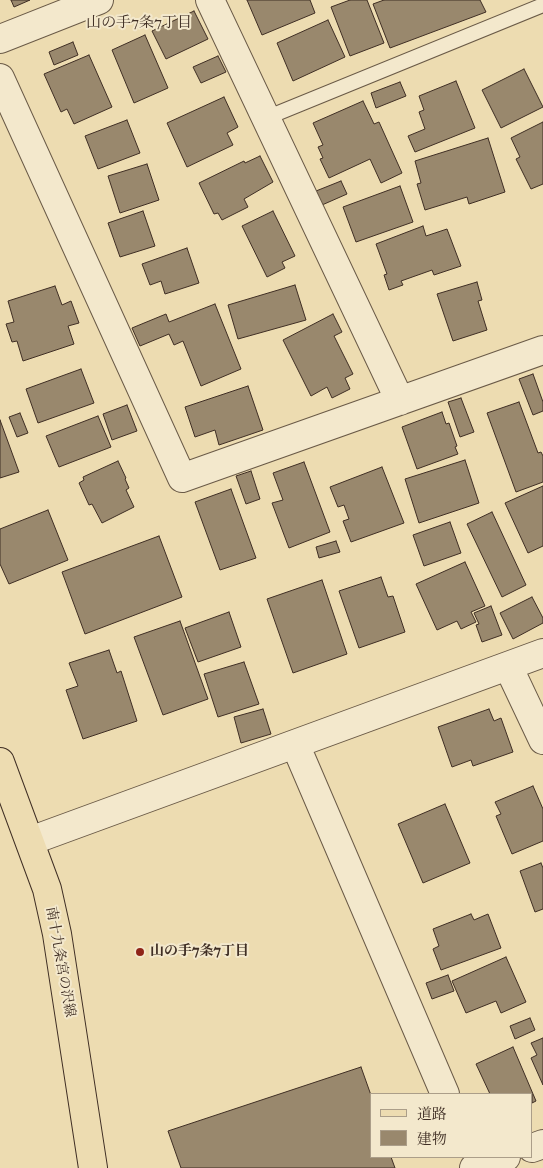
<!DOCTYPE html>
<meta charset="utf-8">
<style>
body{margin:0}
#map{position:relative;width:543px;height:1168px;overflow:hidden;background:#eddcb1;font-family:"IM FELL Great Primer","Noto Serif JP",serif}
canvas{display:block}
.legend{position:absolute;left:370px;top:1093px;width:162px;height:65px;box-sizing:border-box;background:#f3e8cc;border:1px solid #ab9e89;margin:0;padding:6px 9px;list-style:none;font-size:15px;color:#3f2e24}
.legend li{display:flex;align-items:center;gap:10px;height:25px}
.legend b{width:25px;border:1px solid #ab9e89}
</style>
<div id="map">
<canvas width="543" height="1168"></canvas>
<ul class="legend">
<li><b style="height:6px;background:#eddcb1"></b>道路</li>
<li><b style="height:14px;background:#99886d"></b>建物</li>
</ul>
</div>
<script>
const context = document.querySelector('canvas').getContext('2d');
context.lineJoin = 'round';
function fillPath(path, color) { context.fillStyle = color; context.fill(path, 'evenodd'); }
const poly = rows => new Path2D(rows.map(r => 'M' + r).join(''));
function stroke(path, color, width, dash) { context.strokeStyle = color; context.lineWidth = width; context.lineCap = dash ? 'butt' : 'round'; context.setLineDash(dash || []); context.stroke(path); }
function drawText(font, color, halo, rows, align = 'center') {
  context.font = font + ' "IM FELL Great Primer","Noto Serif JP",serif'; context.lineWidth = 4; context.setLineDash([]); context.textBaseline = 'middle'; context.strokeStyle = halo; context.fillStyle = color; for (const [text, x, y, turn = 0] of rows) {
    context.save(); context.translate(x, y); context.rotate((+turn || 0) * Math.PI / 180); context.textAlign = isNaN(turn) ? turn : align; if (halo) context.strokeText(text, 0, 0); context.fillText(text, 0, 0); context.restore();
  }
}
const building = poly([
 [11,0,30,0,14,7,11,0],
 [247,0,310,0,315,13,262,35,247,0],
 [350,0,367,0,384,43,350,56,331,7,350,0],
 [384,0,480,0,486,12,390,48,373,4,384,0],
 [194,11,208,39,166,59,152,31,194,11],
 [328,20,345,57,293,81,277,43,328,20],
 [145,35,168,88,134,103,112,50,145,35],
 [73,42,78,55,54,65,49,52,73,42],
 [89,55,112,107,74,124,67,109,61,112,44,74,89,55],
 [218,56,226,72,201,83,193,67,218,56],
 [524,69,543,107,501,128,482,90,524,69],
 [456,81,475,128,415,152,408,136,425,129,419,112,424,110,419,96,456,81],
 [400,82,406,96,376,108,371,93,400,82],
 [224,97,238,127,227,133,233,145,187,167,167,123,224,97],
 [363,101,374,124,379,122,402,173,381,183,370,159,329,178,320,159,323,158,318,147,323,145,313,123,363,101],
 [127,120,140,153,98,169,85,136,127,120],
 [543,122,543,184,531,189,516,159,520,157,511,138,543,122],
 [488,138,505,192,469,204,467,197,425,210,417,184,421,183,415,161,488,138],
 [260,156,273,182,244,199,248,207,222,220,218,213,214,214,199,183,244,161,245,163,260,156],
 [147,164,159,200,120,213,108,176,147,164],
 [341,181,347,194,322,205,316,191,341,181],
 [400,186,413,222,356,242,343,207,400,186],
 [143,211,155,246,120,257,108,223,143,211],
 [273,211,295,256,282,262,285,268,267,277,242,226,273,211],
 [423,226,426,236,447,229,461,266,434,275,432,270,401,281,403,285,389,290,384,275,387,274,376,244,423,226],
 [187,248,199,283,165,294,161,281,150,285,142,264,187,248],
 [477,282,482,300,478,301,487,330,453,341,437,294,477,282],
 [295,285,306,320,238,339,228,305,295,285],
 [55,286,62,305,71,301,79,323,68,326,74,344,23,361,17,341,12,342,6,324,14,322,8,301,55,286],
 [215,304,241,369,201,386,183,341,174,345,169,334,140,346,132,328,166,314,169,322,215,304],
 [333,314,342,332,334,336,353,374,345,378,350,389,332,398,327,387,311,396,283,340,333,314],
 [81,369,94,403,38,423,26,389,81,369],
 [533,374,543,402,543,411,533,415,519,379,533,374],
 [248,386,263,430,219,445,215,430,195,437,185,407,248,386],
 [461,398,474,432,460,437,448,402,461,398],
 [519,402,538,453,541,452,543,456,543,482,516,492,487,413,519,402],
 [127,405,137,431,112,440,103,414,127,405],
 [442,412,446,424,449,423,457,446,455,447,458,454,417,469,402,427,442,412],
 [20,413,28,433,17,437,9,417,20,413],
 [98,416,111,447,59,467,46,436,98,416],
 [0,420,19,472,0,478,0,420],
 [465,460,479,503,419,523,405,479,465,460],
 [118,461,126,478,125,479,129,488,126,490,134,507,102,523,92,504,89,505,79,483,84,480,83,477,118,461],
 [304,462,330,532,289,548,272,503,283,500,273,473,304,462],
 [382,467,404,523,351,542,343,521,349,519,344,505,338,507,330,487,382,467],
 [251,471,260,499,246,504,236,476,251,471],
 [543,486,543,546,528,553,505,503,543,486],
 [231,489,256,558,220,570,195,502,231,489],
 [48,510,68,560,9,584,0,564,0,529,48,510],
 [492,512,526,585,502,597,467,524,492,512],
 [450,522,461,553,424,566,413,535,450,522],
 [159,536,182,597,85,634,62,572,159,536],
 [336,541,340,552,319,558,316,547,336,541],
 [465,562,485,606,471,612,476,622,461,629,457,621,437,630,416,584,465,562],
 [381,577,388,597,393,596,405,632,359,648,339,591,381,577],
 [322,580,347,654,293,673,267,599,322,580],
 [532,597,543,618,543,623,513,639,500,613,532,597],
 [491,606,502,635,482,642,476,625,479,624,474,613,491,606],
 [229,612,241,647,198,662,185,628,229,612],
 [180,621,208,699,163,715,134,637,180,621],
 [109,650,117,673,121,671,137,721,83,739,66,690,78,686,69,663,109,650],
 [244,662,259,704,218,717,204,674,244,662],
 [263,709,271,734,241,743,234,717,263,709],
 [489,709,494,721,501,718,513,752,473,766,471,760,452,767,438,727,489,709],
 [533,786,543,809,543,841,512,854,496,816,501,814,495,802,533,786],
 [445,804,470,863,423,883,398,824,445,804],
 [541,863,543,868,543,909,535,912,520,871,541,863],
 [471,914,474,920,488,914,501,948,441,970,433,949,439,946,433,929,471,914],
 [506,957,526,1002,501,1013,496,1001,466,1013,452,981,506,957],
 [448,975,454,991,432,999,426,983,448,975],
 [530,1018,535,1030,515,1039,510,1026,530,1018],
 [543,1038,543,1085,531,1058,537,1055,531,1043,543,1038],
 [513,1047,536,1101,532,1103,532,1094,490,1094,476,1064,513,1047],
 [361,1067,372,1098,372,1157,391,1157,395,1168,181,1168,168,1131,361,1067]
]);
const service = poly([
 [266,118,543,5]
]);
const minor = poly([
 [210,0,400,401],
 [0,39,99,0],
 [0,78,182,478,543,350],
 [508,666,543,740],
 [295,744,445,1094],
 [30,841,543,653],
 [532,1148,543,1144],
 [474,1168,506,1157]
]);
const primary = poly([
 [0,762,47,889,57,934,93,1168]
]);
const markers = [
 [140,952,5,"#8f2418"]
];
const poiNames = [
 ["山の手7条7丁目",150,952]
];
const streetNames = [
 ["南十九条宮の沢線",60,962,80]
];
const neighbourhoodNames = [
 ["山の手7条7丁目",139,23]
];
fillPath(building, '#99886d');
stroke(building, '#3f2e24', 1);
stroke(service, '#6a5a47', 16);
stroke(minor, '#6a5a47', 30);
stroke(primary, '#3f2e24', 30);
stroke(service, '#f3e8cc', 14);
stroke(minor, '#f3e8cc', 28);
stroke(primary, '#eddcb1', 28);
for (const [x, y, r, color] of markers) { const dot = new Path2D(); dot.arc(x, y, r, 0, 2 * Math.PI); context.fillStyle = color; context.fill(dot); stroke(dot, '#f3e8cc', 2); }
drawText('bold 14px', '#3f2e24', '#f3e8cc', poiNames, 'left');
drawText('14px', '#3f2e24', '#f3e8cc', streetNames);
drawText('15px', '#3f2e24', '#f3e8cc', neighbourhoodNames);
</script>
